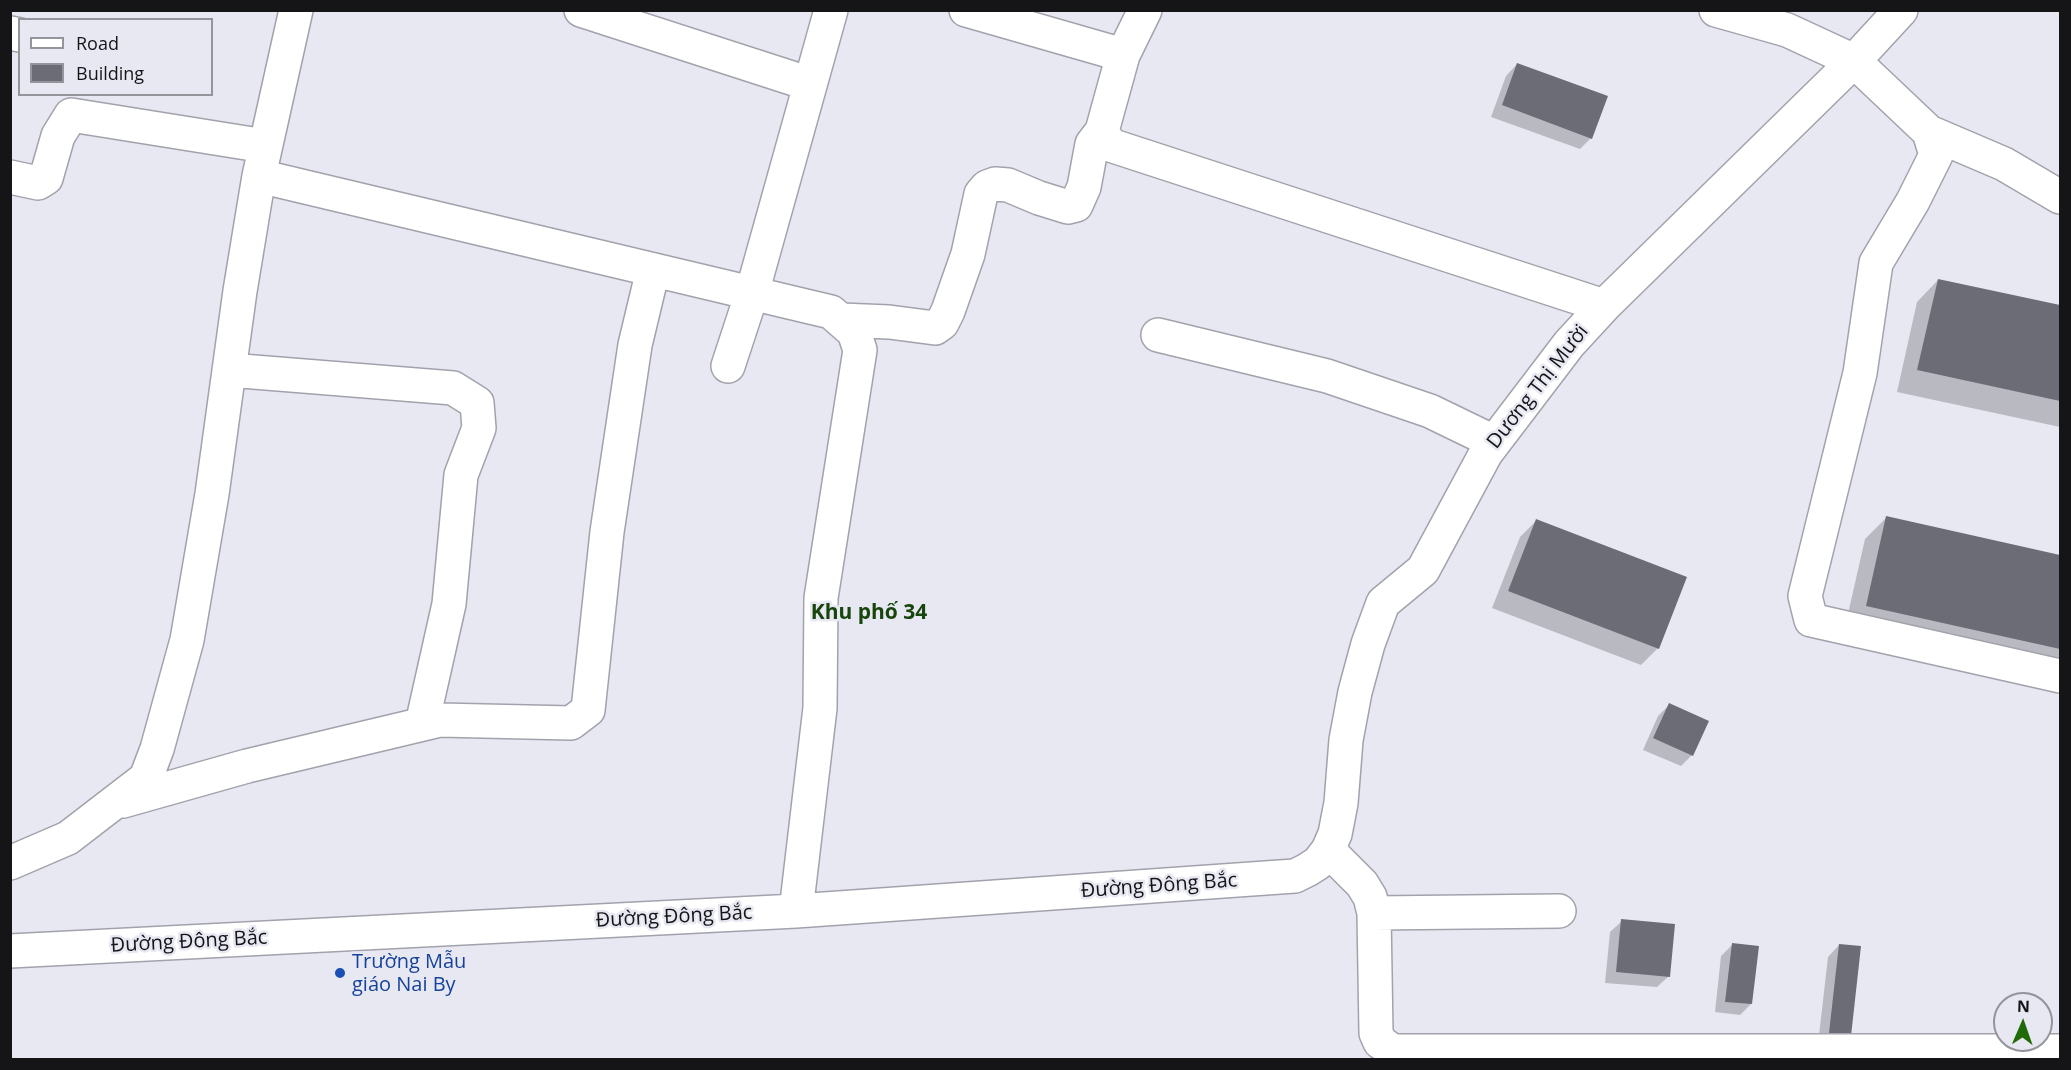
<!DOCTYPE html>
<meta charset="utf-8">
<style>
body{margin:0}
#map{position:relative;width:2071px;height:1070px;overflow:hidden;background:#e8e8f3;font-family:"Open Sans",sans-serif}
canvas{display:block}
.frame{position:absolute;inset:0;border:12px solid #151518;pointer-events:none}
.legend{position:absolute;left:18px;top:18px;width:195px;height:78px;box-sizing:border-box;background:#e8e8f3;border:2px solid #94949b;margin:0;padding:8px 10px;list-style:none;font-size:18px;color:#151518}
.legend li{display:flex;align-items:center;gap:12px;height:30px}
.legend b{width:30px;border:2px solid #94949b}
.north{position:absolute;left:1993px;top:992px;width:60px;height:60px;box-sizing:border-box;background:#e8e8f3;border:2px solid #94949b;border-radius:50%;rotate:2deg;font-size:16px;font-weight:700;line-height:24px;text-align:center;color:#151518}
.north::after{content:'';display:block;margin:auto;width:21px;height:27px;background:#206a08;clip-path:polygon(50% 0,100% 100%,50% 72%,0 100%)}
</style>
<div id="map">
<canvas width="2071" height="1070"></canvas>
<div class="frame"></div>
<ul class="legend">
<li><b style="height:8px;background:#fff"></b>Road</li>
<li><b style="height:16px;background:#6b6c75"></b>Building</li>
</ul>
<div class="north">N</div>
</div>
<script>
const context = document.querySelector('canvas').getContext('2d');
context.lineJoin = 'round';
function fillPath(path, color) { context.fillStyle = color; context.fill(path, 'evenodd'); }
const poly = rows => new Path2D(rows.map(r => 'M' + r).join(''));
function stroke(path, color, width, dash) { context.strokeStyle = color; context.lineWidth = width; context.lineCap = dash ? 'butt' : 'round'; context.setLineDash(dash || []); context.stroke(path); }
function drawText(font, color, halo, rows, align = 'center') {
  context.font = font + ' "Open Sans",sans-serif'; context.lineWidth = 5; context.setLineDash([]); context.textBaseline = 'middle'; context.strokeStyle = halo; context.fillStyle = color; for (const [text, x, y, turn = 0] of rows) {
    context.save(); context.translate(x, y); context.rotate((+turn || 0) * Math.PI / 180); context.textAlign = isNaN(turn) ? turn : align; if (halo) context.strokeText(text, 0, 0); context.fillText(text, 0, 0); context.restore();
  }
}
const shadow = poly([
 [1517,64,1591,138,1580,149,1491,117,1506,76],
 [1938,280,2060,307,2060,427,1897,392,1917,302],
 [1887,517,2060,556,2060,675,1845,627,1865,539],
 [1537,520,1658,648,1641,665,1492,608,1520,537],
 [1669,705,1692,755,1681,766,1643,750,1658,716],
 [1622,921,1669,976,1657,987,1605,983,1610,932],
 [1732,945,1751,1004,1740,1015,1715,1012,1721,956],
 [1839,945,1850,1035,1818,1044,1828,957]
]);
const building = poly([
 [1517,63,1608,96,1592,139,1502,105],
 [1938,279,2060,305,2060,401,1917,370],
 [1886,516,2060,555,2060,649,1866,606],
 [1536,519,1687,577,1659,649,1508,591],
 [1669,703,1709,721,1693,756,1653,738],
 [1621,919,1675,924,1670,977,1616,972],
 [1732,943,1759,946,1752,1004,1725,1002],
 [1839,944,1861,946,1851,1036,1829,1033]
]);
const minor = poly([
 [581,10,810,84],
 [966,10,1123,55],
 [1145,10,1123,55,1102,131,1110,145,1604,306],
 [1716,10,1787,30,1854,61,1929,132,1936,155,1913,201,1876,263,1860,373,1805,596,1811,620,2060,676],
 [10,33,20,35],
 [1929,132,2004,164,2060,197],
 [259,176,831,312,854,332,860,350,821,598,820,708,796,911],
 [10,177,38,183,46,178,58,136,71,115,265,146],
 [841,320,889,322,935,328,942,323,948,311,968,254,981,194,987,187,995,184,1008,185,1039,198,1068,207,1076,205,1084,187,1092,144,1102,131],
 [1158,335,1327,376,1430,411,1494,442],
 [728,366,752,293,831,10],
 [229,370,453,388,477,403,479,428,461,475,449,604,422,724],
 [123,801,247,766,440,720,571,723,588,710,607,532,635,345,653,270],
 [1328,850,1362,884,1370,897,1374,913,1376,1033,1380,1042,1393,1051,2060,1051],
 [10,863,68,838,146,778,157,749,187,640,212,494,240,291,259,176,296,10],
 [1374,913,1559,911],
 [10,951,796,911,1280,877,1295,876,1307,870,1318,863,1328,850,1335,834,1341,803,1346,740,1355,692,1368,644,1383,603,1423,570,1486,453,1569,344,1604,306,1854,61,1901,10]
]);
const markers = [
 [340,973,6,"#1a4fb4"]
];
const streetNames = [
 ["Dương Thị Mười",1538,387,-52],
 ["Đường Đông Bắc",1159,886,-4],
 ["Đường Đông Bắc",674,917,-3],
 ["Đường Đông Bắc",189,942,-3]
];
const transitNames = [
 ["Trường Mẫu",352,962],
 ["giáo Nai By",352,985]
];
const neighbourhoodNames = [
 ["Khu phố 34",869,613]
];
fillPath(shadow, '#0003');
fillPath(building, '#6b6c75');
stroke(minor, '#a2a2ac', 36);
stroke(minor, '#fff', 33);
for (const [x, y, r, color] of markers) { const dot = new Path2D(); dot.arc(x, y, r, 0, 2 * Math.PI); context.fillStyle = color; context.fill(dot); stroke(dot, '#e8e8f3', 2); }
drawText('20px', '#151518', '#e8e8f3', streetNames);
drawText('20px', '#164399', '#e8e8f3', transitNames, 'left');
drawText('bold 21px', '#17450b', '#e8e8f3', neighbourhoodNames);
</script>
